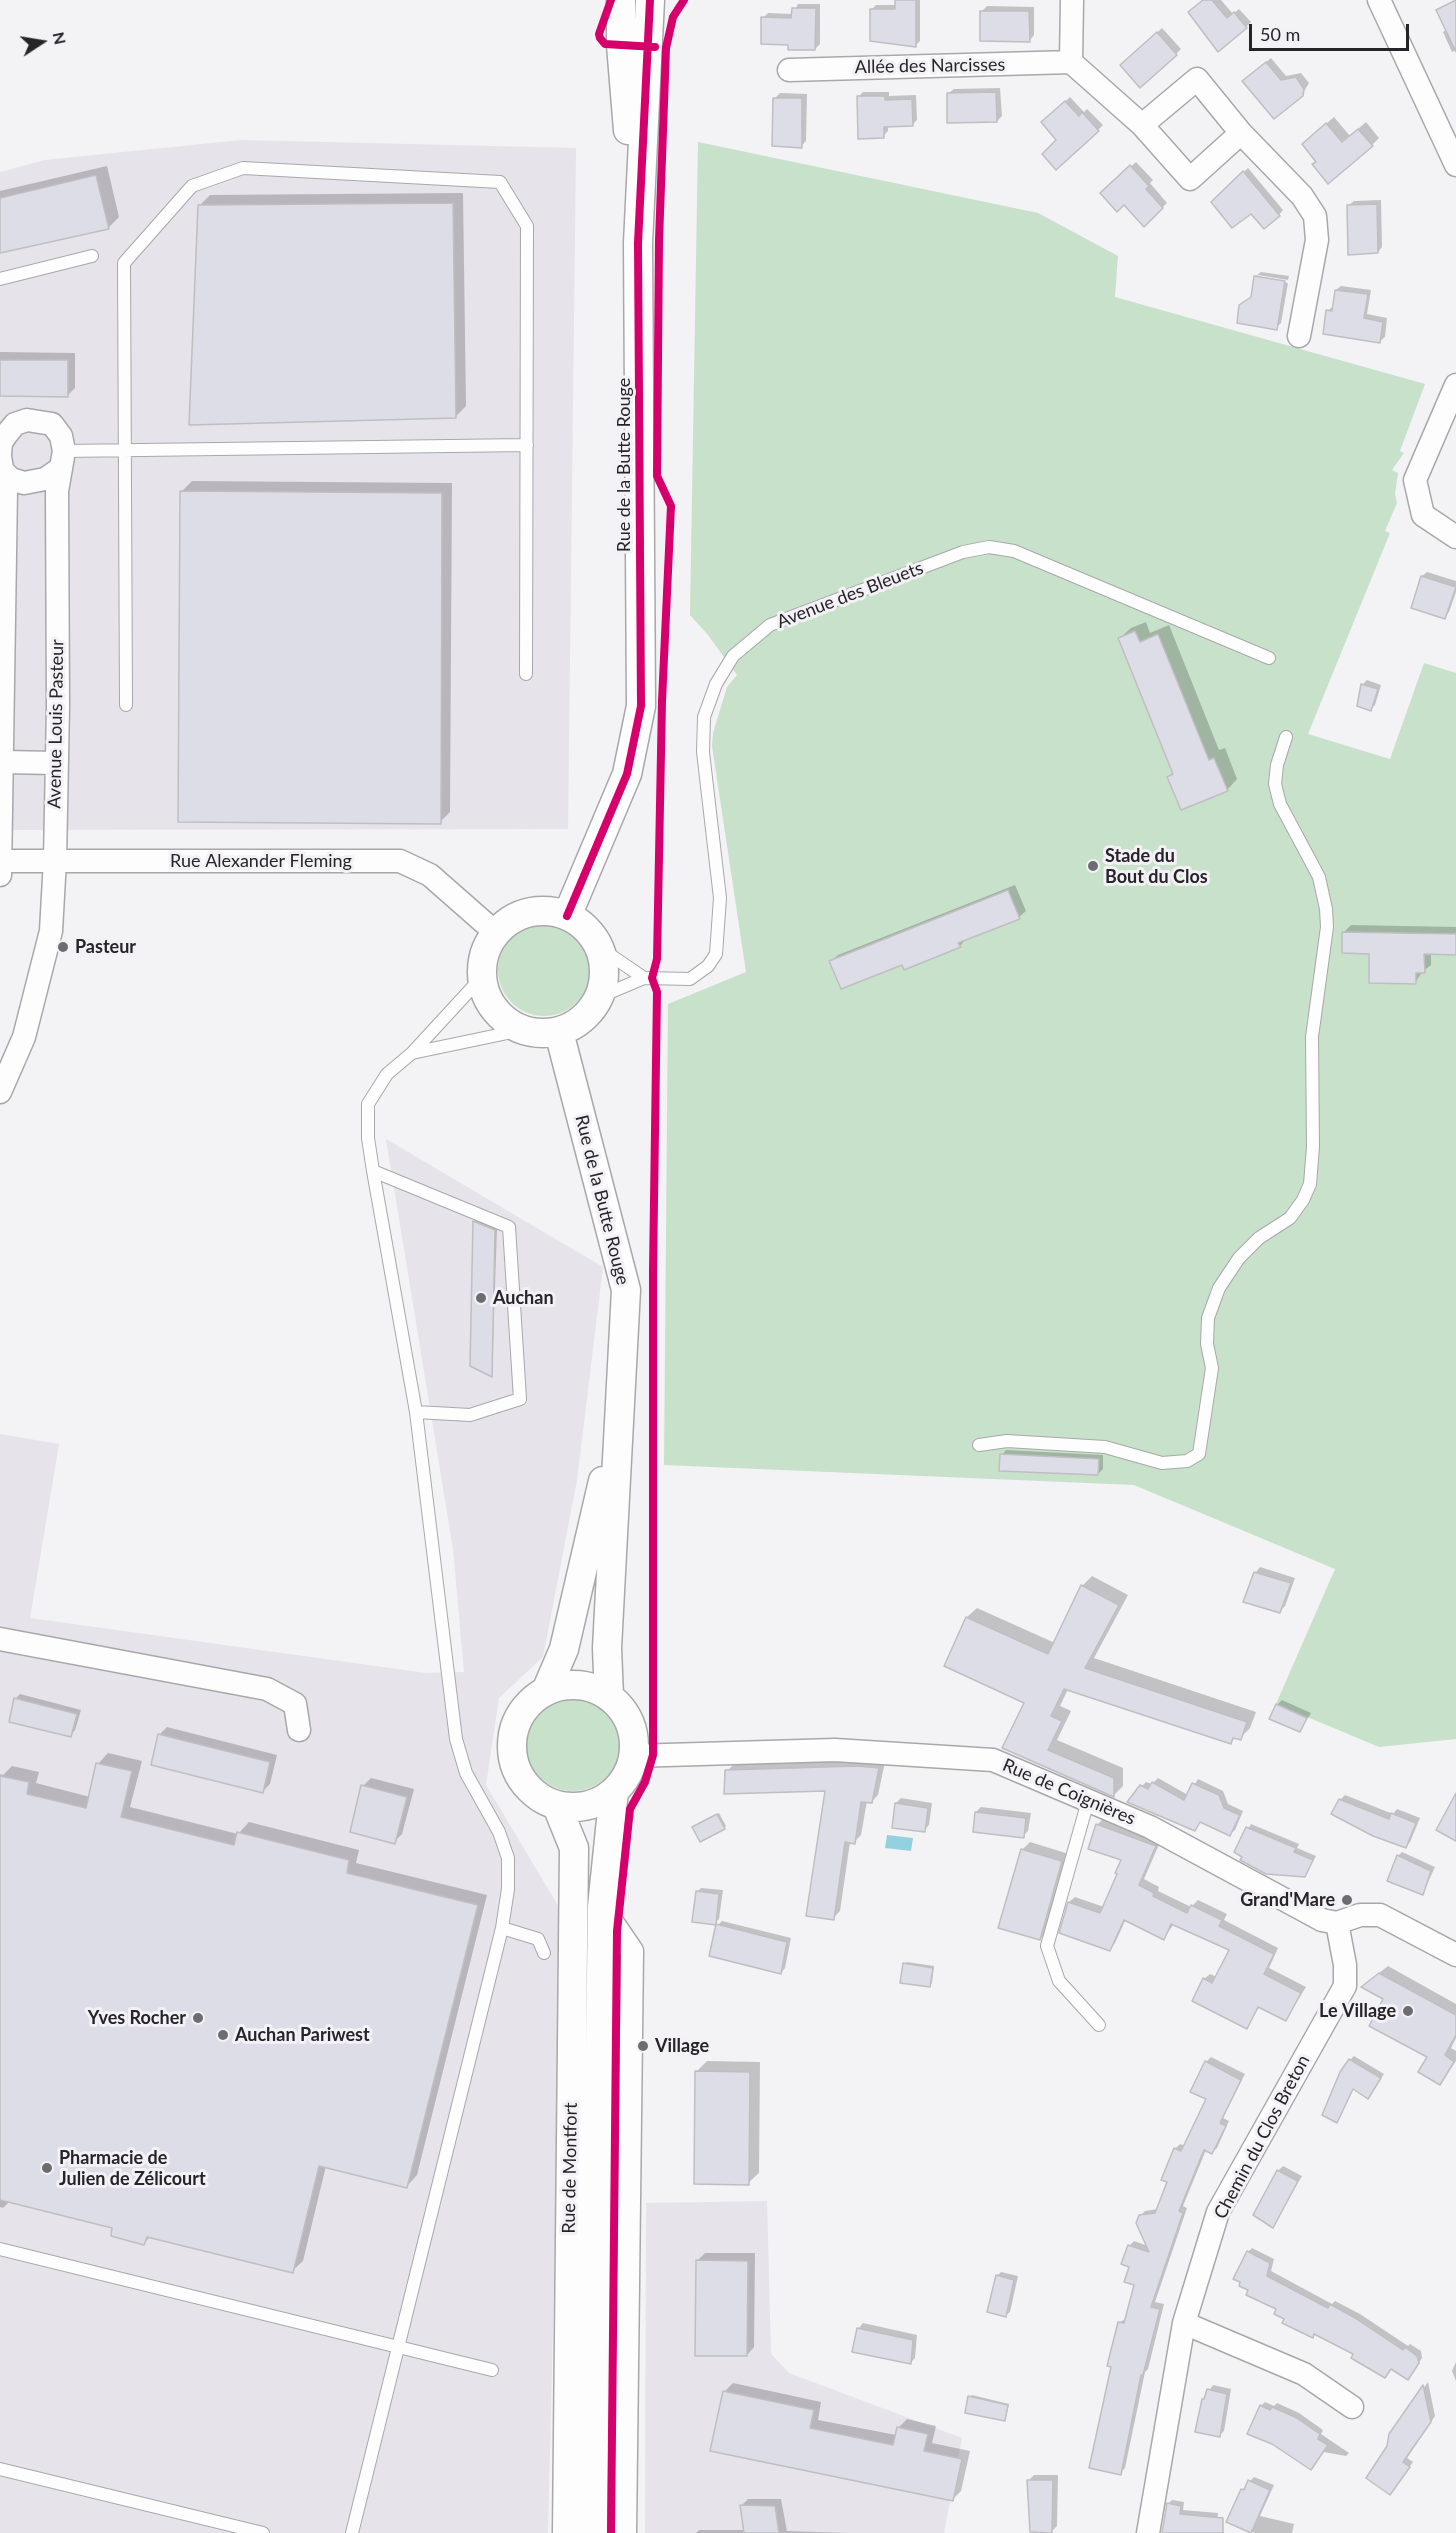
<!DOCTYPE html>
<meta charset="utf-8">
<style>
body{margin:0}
#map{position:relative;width:1456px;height:2533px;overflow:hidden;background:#f3f2f5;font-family:Lato,sans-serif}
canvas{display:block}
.north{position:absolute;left:12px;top:12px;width:60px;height:60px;-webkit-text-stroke:4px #f3f1f6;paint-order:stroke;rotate:78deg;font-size:16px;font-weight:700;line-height:24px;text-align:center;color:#252426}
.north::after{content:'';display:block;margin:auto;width:21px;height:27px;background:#252426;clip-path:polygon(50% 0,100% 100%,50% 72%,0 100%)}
.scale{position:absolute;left:1249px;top:24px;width:160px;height:27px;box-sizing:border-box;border:3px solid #252426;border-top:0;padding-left:8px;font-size:18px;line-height:21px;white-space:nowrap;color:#252426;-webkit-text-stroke:4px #f3f1f6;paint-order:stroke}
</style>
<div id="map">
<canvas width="1456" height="2533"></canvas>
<div class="north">N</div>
<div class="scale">50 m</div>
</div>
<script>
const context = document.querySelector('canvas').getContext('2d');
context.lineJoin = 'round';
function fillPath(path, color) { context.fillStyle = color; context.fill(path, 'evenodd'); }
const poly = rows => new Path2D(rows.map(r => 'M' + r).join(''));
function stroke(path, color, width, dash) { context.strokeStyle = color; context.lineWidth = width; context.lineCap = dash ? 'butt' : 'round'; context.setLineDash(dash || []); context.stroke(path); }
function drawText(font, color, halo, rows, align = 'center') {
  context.font = font + ' Lato,sans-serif'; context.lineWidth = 6; context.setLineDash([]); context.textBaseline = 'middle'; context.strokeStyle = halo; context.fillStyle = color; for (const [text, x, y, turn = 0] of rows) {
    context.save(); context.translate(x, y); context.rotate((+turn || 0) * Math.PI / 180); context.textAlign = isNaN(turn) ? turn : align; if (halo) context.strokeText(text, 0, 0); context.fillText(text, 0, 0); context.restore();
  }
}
const built = poly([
 [241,140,576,148,568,829,0,830,0,172,45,160],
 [386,1139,603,1267,577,1480,543,1657,499,1698,486,1785,563,1914,548,2533,0,2533,0,1434,59,1444,30,1618,426,1673,464,1672,453,1549],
 [767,2201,771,2354,789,2373,962,2438,944,2533,645,2533,646,2203]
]);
const green = poly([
 [698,142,1038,213,1118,256,1115,297,1425,384,1400,451,1404,453,1392,470,1398,473,1395,494,1397,503,1385,531,1390,533,1308,734,1390,759,1424,663,1456,673,1456,1739,1379,1747,1276,1704,1335,1569,1134,1485,664,1465,668,1004,746,972,712,746,713,733,727,687,737,675,708,635,690,615],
 '498 970a46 46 0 1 1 92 0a46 46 0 1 1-92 0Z',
 '526 1744a47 47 0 1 1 94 0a47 47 0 1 1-94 0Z'
]);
const water = poly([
 [887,1835,913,1838,911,1851,885,1848]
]);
const shadow = poly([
 [896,0,920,0,920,41,916,45,871,10,876,5,896,5],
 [1204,0,1221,0,1233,14,1239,9,1251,22,1246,27,1190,12],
 [1456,0,1456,50,1452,52,1443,32,1447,29,1438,10],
 [798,4,820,4,820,44,815,49,790,43,763,18,768,13,793,14],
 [987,6,1034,7,1034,35,1030,40,982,11],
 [1162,28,1181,49,1176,54,1127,60],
 [1271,58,1286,76,1301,73,1309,83,1302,95,1249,76],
 [1000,88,1002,116,997,121,949,93,954,89],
 [863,92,889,92,889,96,916,95,917,120,912,125,888,126,888,131,883,136,858,97],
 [780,93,807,94,806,141,801,146,775,98],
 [1070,97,1084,112,1087,109,1103,125,1098,130,1058,140,1043,123],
 [1334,117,1350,136,1366,122,1379,138,1372,145,1318,161,1311,137],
 [1136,162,1153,180,1150,183,1167,203,1144,225,1124,203,1102,193],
 [107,166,119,217,108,228,0,251,0,191],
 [1248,168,1283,210,1279,215,1213,202],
 [463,193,466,406,455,417,199,206,210,195],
 [1381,200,1382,247,1378,252,1349,205,1354,201],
 [1261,272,1289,276,1288,280,1258,275,1258,278,1288,283,1281,323,1276,328,1253,296,1256,276],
 [1341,286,1371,290,1367,314,1387,318,1385,337,1380,341,1327,311,1334,306,1336,290],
 [0,352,75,353,75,388,67,396,0,395],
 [192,481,452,483,450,812,440,822,182,491],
 [1427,572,1456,581,1456,592,1449,612,1445,617,1422,576],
 [1146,622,1150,633,1169,625,1219,750,1225,748,1237,779,1227,790,1169,777,1174,772,1120,638,1131,628],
 [1367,680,1381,685,1375,705,1371,709,1359,705,1363,684],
 [1015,885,1026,911,1019,917,966,939,960,946,903,963,831,961,838,955],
 [1351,925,1456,927,1456,953,1431,953,1431,965,1422,972,1415,983,1344,932],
 [476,1220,497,1228,492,1375,474,1222],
 [1006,1450,1103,1455,1103,1469,1098,1474,1002,1455],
 [1260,1567,1295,1578,1285,1606,1280,1611,1245,1601,1256,1572],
 [1092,1576,1128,1595,1094,1658,1256,1712,1250,1728,1240,1738,1236,1737,1231,1742,1068,1689,1060,1706,1071,1711,1057,1740,1123,1768,1123,1786,1114,1795,1004,1748,1026,1702,946,1665,967,1617,977,1608,1055,1643,1082,1586],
 [20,1694,81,1710,75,1730,71,1735,15,1699],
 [1282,1700,1311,1713,1300,1731,1277,1705],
 [167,1727,277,1755,270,1784,263,1791,159,1735],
 [108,1753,142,1761,130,1807,238,1834,249,1822,359,1850,356,1863,487,1895,417,2175,407,2186,326,2166,303,2261,292,2271,151,2236,144,2243,114,2227,10,2201,3,2208,0,2207,0,1774,3,1775,12,1766,39,1772,36,1783,90,1797,98,1764],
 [866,1759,885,1762,878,1795,871,1802,867,1801,861,1835,854,1842,850,1842,840,1911,833,1918,827,1789,727,1771,734,1764],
 [371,1778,414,1789,402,1834,394,1842,363,1786],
 [1158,1778,1188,1795,1198,1779,1223,1791,1228,1804,1243,1811,1235,1830,1230,1834,1201,1821,1194,1830,1142,1786,1146,1782,1152,1784],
 [1345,1795,1393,1814,1397,1809,1420,1818,1410,1842,1406,1847,1340,1800],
 [901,1798,932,1803,929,1825,924,1830,896,1803],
 [981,1807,1031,1813,1028,1831,1023,1836,976,1812],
 [719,1813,726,1826,724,1828,696,1825],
 [1103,1819,1161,1840,1144,1879,1159,1887,1158,1891,1191,1907,1198,1900,1227,1914,1224,1920,1278,1948,1269,1968,1306,1987,1286,2020,1260,2006,1247,2027,1204,1979,1210,1974,1217,1977,1231,1950,1174,1924,1164,1938,1126,1919,1115,1943,1110,1949,1061,1932,1069,1902,1075,1897,1104,1907,1123,1859,1097,1825],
 [1251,1824,1299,1844,1297,1848,1316,1856,1308,1871,1304,1875,1236,1852],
 [1030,1842,1069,1854,1047,1931,1040,1939,1022,1850],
 [1402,1852,1435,1867,1423,1893,1398,1856],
 [701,1888,723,1890,719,1919,715,1923,697,1892],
 [722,1921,791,1938,785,1968,781,1973,718,1925],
 [907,1962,934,1966,932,1983,930,1986,905,1964],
 [1388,1966,1456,2004,1456,2038,1451,2048,1456,2051,1456,2061,1440,2083,1429,2057,1370,1980],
 [1354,2056,1384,2074,1368,2097,1354,2088,1336,2121,1350,2060],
 [1211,2057,1245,2074,1223,2118,1229,2121,1217,2148,1212,2152,1206,2150,1183,2206,1187,2208,1155,2302,1164,2304,1148,2369,1145,2372,1125,2468,1120,2473,1112,2366,1120,2322,1127,2318,1136,2284,1129,2246,1134,2241,1148,2246,1140,2216,1145,2211,1158,2209,1169,2181,1175,2149,1180,2144,1185,2146,1208,2098,1206,2062],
 [707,2061,760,2062,759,2173,748,2183,697,2071],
 [1283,2166,1302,2176,1273,2226,1278,2171],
 [1252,2248,1274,2259,1271,2271,1332,2304,1335,2301,1360,2314,1408,2346,1410,2344,1421,2351,1422,2358,1412,2374,1356,2354,1316,2333,1313,2336,1250,2290,1248,2252],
 [705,2253,755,2253,754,2347,747,2355,697,2261],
 [1001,2272,1018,2276,1010,2312,1006,2315,997,2276],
 [863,2323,917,2335,915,2358,910,2363,859,2328],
 [1456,2362,1456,2381,1452,2371],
 [1428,2382,1435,2416,1407,2458,1413,2462,1390,2493,1390,2435],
 [733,2383,821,2402,818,2420,896,2435,898,2428,907,2419,936,2426,932,2443,970,2451,961,2491,952,2500,724,2392],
 [1213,2385,1231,2389,1224,2431,1219,2436,1203,2399],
 [972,2395,1009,2404,1006,2417,1004,2419,970,2397],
 [1265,2402,1274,2406,1277,2403,1299,2413,1323,2430,1321,2434,1349,2453,1346,2456,1273,2443,1261,2406],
 [1034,2475,1058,2475,1057,2526,1052,2531,1029,2480],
 [1254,2477,1274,2485,1260,2516,1294,2524,1292,2533,1255,2533,1228,2521,1242,2490],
 [748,2499,781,2499,787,2531,849,2533,696,2533,699,2530,745,2530,741,2506],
 [1172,2500,1184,2502,1183,2510,1218,2513,1216,2533,1163,2533,1168,2504]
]);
const building = poly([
 [895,0,916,0,916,47,870,41,870,9,895,9,895,0],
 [1203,0,1212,0,1227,18,1234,12,1247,28,1218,52,1188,12,1203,0],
 [1456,0,1456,52,1436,10,1456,0],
 [792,8,816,8,815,50,788,50,788,45,761,44,761,17,791,18,792,8],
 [980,11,1029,11,1030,42,980,41,980,11],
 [1157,32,1177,55,1140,88,1120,65,1157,32],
 [1266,62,1281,80,1296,77,1304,89,1303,96,1274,119,1242,81,1266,62],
 [996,92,997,122,947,123,947,93,996,92],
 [857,96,885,96,885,100,912,99,913,126,884,127,884,138,858,139,857,96],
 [773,98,802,98,802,148,772,146,773,98],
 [1065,101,1079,116,1082,112,1099,131,1056,170,1042,154,1056,140,1041,122,1065,101],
 [1326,123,1342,142,1358,129,1373,146,1328,184,1312,164,1316,162,1302,144,1326,123],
 [1130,165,1149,186,1146,189,1163,208,1144,227,1124,205,1117,212,1100,193,1130,165],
 [1243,171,1280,216,1264,229,1251,214,1232,228,1211,202,1243,171],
 [96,175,109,229,0,253,0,198,96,175],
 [453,203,456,418,189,425,198,205,453,203],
 [1377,204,1378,253,1348,255,1347,205,1377,204],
 [1254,276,1285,281,1277,330,1237,323,1239,305,1251,297,1254,276],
 [1335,290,1368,294,1364,318,1383,322,1380,343,1323,334,1326,310,1332,311,1335,290],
 [0,360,68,360,68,397,0,396,0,360],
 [180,491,442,493,441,824,178,822,180,491],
 [1421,576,1456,587,1445,619,1411,608,1421,576],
 [1135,631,1140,642,1158,634,1209,760,1214,758,1228,791,1181,810,1167,777,1173,774,1118,638,1135,631],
 [1361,684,1378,689,1371,711,1357,706,1361,684],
 [1008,890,1020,919,958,943,961,947,904,970,902,965,841,989,829,961,1008,890],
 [1342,932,1456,934,1456,955,1424,954,1425,973,1416,973,1416,984,1369,983,1369,954,1342,953,1342,932],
 [473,1221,495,1230,492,1377,470,1366,473,1221],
 [1000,1454,1099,1459,1098,1475,999,1471,1000,1454],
 [1254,1572,1291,1583,1280,1613,1243,1602,1254,1572],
 [1081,1585,1119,1605,1085,1668,1247,1722,1241,1740,1233,1738,1231,1744,1064,1689,1051,1716,1062,1721,1048,1750,1114,1778,1114,1797,1002,1748,1024,1703,944,1666,966,1617,1048,1654,1081,1585],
 [14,1698,77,1714,71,1737,9,1722,14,1698],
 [1276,1704,1307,1718,1300,1732,1269,1719,1276,1704],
 [158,1734,270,1762,263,1793,151,1765,158,1734],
 [96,1763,132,1771,121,1817,234,1845,237,1832,349,1860,347,1873,478,1905,407,2188,319,2166,293,2273,147,2237,144,2245,111,2236,112,2228,0,2200,0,1776,29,1782,27,1794,86,1808,96,1763],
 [858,1766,879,1768,872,1803,861,1802,855,1844,845,1842,834,1920,806,1916,825,1791,724,1794,725,1770,858,1766],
 [1152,1782,1184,1800,1192,1783,1219,1795,1224,1808,1240,1815,1230,1836,1200,1822,1195,1831,1127,1802,1140,1785,1148,1789,1152,1782],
 [361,1785,407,1797,395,1844,350,1832,361,1785],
 [1456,1793,1456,1841,1436,1830,1456,1793],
 [1339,1799,1389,1819,1391,1813,1416,1823,1406,1848,1373,1836,1331,1814,1339,1799],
 [895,1803,928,1808,925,1832,892,1828,895,1803],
 [975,1812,1026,1818,1024,1838,973,1832,975,1812],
 [717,1814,725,1829,700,1842,692,1827,717,1814],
 [1096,1824,1156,1846,1139,1885,1154,1893,1153,1896,1187,1913,1191,1905,1222,1920,1219,1926,1274,1954,1264,1974,1301,1993,1286,2021,1258,2007,1247,2029,1192,2001,1203,1978,1212,1983,1229,1950,1171,1924,1164,1940,1124,1920,1110,1951,1059,1933,1068,1902,1100,1913,1117,1874,1115,1873,1121,1860,1088,1849,1096,1824],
 [1246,1827,1296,1848,1294,1852,1313,1860,1305,1877,1266,1874,1240,1860,1242,1857,1234,1852,1246,1827],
 [1021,1849,1062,1861,1040,1940,998,1928,1021,1849],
 [1397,1855,1431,1871,1423,1895,1387,1881,1397,1855],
 [696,1891,719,1894,716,1925,692,1922,696,1891],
 [716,1924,787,1942,781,1974,709,1956,716,1924],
 [903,1963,933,1968,930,1987,900,1983,903,1963],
 [1379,1973,1456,2015,1456,2035,1445,2055,1454,2062,1440,2085,1418,2072,1427,2057,1369,2026,1383,1999,1361,1987,1379,1973],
 [1349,2059,1381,2078,1368,2099,1353,2089,1337,2123,1322,2115,1340,2072,1349,2059],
 [1205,2061,1241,2080,1220,2123,1226,2126,1212,2154,1204,2150,1179,2211,1183,2213,1151,2307,1160,2309,1143,2375,1141,2375,1121,2475,1089,2468,1111,2367,1107,2366,1118,2322,1124,2323,1134,2285,1124,2282,1129,2267,1121,2264,1128,2245,1149,2252,1136,2223,1139,2215,1155,2213,1167,2182,1161,2180,1174,2148,1181,2151,1206,2099,1190,2092,1205,2061],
 [695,2071,750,2072,749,2185,694,2184,695,2071],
 [1277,2170,1298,2181,1273,2228,1253,2215,1277,2170],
 [1247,2251,1270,2263,1267,2276,1328,2308,1330,2304,1355,2318,1403,2350,1405,2347,1417,2356,1419,2363,1408,2380,1391,2369,1385,2378,1351,2358,1353,2354,1314,2334,1313,2338,1282,2323,1284,2319,1274,2314,1276,2309,1246,2295,1248,2290,1239,2286,1240,2282,1233,2279,1247,2251],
 [696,2260,748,2261,747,2356,695,2356,696,2260],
 [996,2275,1014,2280,1006,2317,987,2312,996,2275],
 [857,2328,913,2340,911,2364,852,2352,857,2328],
 [1423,2385,1431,2422,1403,2462,1410,2467,1390,2495,1366,2478,1387,2446,1389,2434,1423,2385],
 [1207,2389,1227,2394,1220,2437,1195,2432,1202,2399,1204,2399,1207,2389],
 [723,2391,814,2410,810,2428,893,2445,897,2427,928,2434,924,2451,962,2459,953,2501,710,2451,723,2391],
 [968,2396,1008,2405,1005,2421,965,2413,968,2396],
 [1260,2405,1270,2410,1272,2407,1295,2417,1320,2434,1318,2439,1328,2445,1311,2470,1272,2444,1247,2434,1260,2405],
 [1027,2480,1053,2480,1052,2533,1030,2532,1027,2480],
 [1248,2480,1270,2490,1251,2533,1226,2522,1241,2489,1244,2490,1248,2480],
 [1167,2503,1181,2506,1180,2514,1223,2518,1223,2533,1162,2533,1167,2503],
 [740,2505,775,2506,779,2533,744,2533,740,2505]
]);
const service = poly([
 [0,279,92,256],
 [64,451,527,445],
 [126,705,124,263,192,186,243,168,500,182,527,226,526,674],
 [600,948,644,978],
 [599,997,644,978,690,979,708,966,716,954,720,898,703,752,704,717,716,684,733,656,770,625,963,552,989,547,1014,551,1269,658],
 [412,1053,522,1030],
 [373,1171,509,1227,520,1399,470,1415,416,1412],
 [979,1445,1007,1441,1105,1447,1162,1463,1187,1461,1199,1454,1212,1368,1207,1344,1208,1318,1219,1288,1239,1258,1259,1238,1290,1218,1303,1200,1310,1184,1313,1147,1312,1037,1327,927,1326,909,1319,877,1280,804,1275,784,1277,765,1286,737],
 [1088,1801,1047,1946,1059,1981,1099,2025],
 [502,1928,538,1939,544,1953],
 [0,2249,492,2370],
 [0,2469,263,2533],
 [352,2533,502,1928,508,1889,508,1858,499,1832,466,1773,456,1739,416,1412,373,1171,368,1138,368,1104,387,1074,412,1053,482,977]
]);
const minor = poly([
 [1072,0,1071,62,1142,125,1190,179,1241,133,1197,79,1142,125],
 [1379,0,1456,165],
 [789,70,1071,62],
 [1241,133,1302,196,1315,216,1317,240,1299,336],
 [1456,385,1415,480,1423,515,1456,537],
 [0,454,1,443,6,435,15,424,27,420,52,424,61,436,64,451,57,491,58,707,55,860,51,931,24,1037,0,1092],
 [0,457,6,490,0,875],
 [4,472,11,479,24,483,45,479,61,468],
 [3,762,55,763],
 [2,861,400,861,430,875,496,933],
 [0,1639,267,1689,295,1704,299,1730],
 [633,1756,835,1750,993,1760,1150,1827,1322,1920,1337,1923],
 [602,1907,632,1951,625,2533],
 [1337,1923,1360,1915,1380,1915,1456,1955],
 [1184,2323,1304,2374,1352,2407],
 [1148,2533,1184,2323,1218,2212,1345,1986,1345,1965,1337,1923]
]);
const tertiary = poly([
 [621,0,621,45,628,130],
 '482 972a61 61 0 1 1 122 0a61 61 0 1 1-122 0Z',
 [567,916,627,774,641,706,638,243,650,0],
 [559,1032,626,1290,607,1648,609,1697],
 '512 1746a61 61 0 1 1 122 0a61 61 0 1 1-122 0Z',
 [546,1691,564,1649,603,1481],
 [557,1806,574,1848,567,2533],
 [593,2533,602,1907,614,1791]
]);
const cycleway = poly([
 [611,0,599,34,600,38,605,44,655,47],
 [567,916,627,774,641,706,638,243,650,0],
 [611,2533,617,1931,630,1809,645,1782,653,1755,653,1270,657,992,652,978,657,959,662,701,671,506,657,476,659,240,666,48,673,17,684,0]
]);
const markers = [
 [1093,866,6,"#6d6c6e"],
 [63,947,6,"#6d6c6e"],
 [481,1298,6,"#6d6c6e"],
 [1347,1900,6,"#6d6c6e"],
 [1408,2011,6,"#6d6c6e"],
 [198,2018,6,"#6d6c6e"],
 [223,2035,6,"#6d6c6e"],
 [643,2046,6,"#6d6c6e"],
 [47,2168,6,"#6d6c6e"]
];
const streetNames = [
 ["Allée des Narcisses",930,66,-1],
 ["Rue de la Butte Rouge",624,465,-90],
 ["Avenue des Bleuets",850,595,-21],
 ["Avenue Louis Pasteur",56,724,-89],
 ["Rue Alexander Fleming",261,861],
 ["Rue de la Butte Rouge",602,1200,76],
 ["Rue de Coignières",1069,1792,23],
 ["Chemin du Clos Breton",1262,2137,-62],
 ["Rue de Montfort",570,2168,-89]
];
const poiNames = [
 ["Stade du",1105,856],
 ["Bout du Clos",1105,877],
 ["Pasteur",75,947],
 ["Auchan",493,1298],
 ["Grand'Mare",1335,1900,"right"],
 ["Le Village",1396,2011,"right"],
 ["Yves Rocher",186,2018,"right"],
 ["Auchan Pariwest",235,2035],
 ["Village",655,2046],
 ["Pharmacie de",59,2158],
 ["Julien de Zélicourt",59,2179]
];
fillPath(built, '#e6e3eb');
fillPath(green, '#c8e1cb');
fillPath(water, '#93d1e1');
fillPath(shadow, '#0003');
fillPath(building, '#dddde8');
stroke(building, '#bfbec0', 1.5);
stroke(service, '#a8a8aa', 14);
stroke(minor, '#a8a8aa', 25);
stroke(tertiary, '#a8a8aa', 31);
stroke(service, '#fdfdfe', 12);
stroke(minor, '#fdfdfe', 22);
stroke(tertiary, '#fdfdfe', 28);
stroke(cycleway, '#d6006c', 8);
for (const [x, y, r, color] of markers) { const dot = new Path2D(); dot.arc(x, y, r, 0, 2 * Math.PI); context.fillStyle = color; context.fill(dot); stroke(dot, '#f3f1f6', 2); }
drawText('18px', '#252426', '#f3f1f6', streetNames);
drawText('bold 18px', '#252426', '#f3f1f6', poiNames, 'left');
</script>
